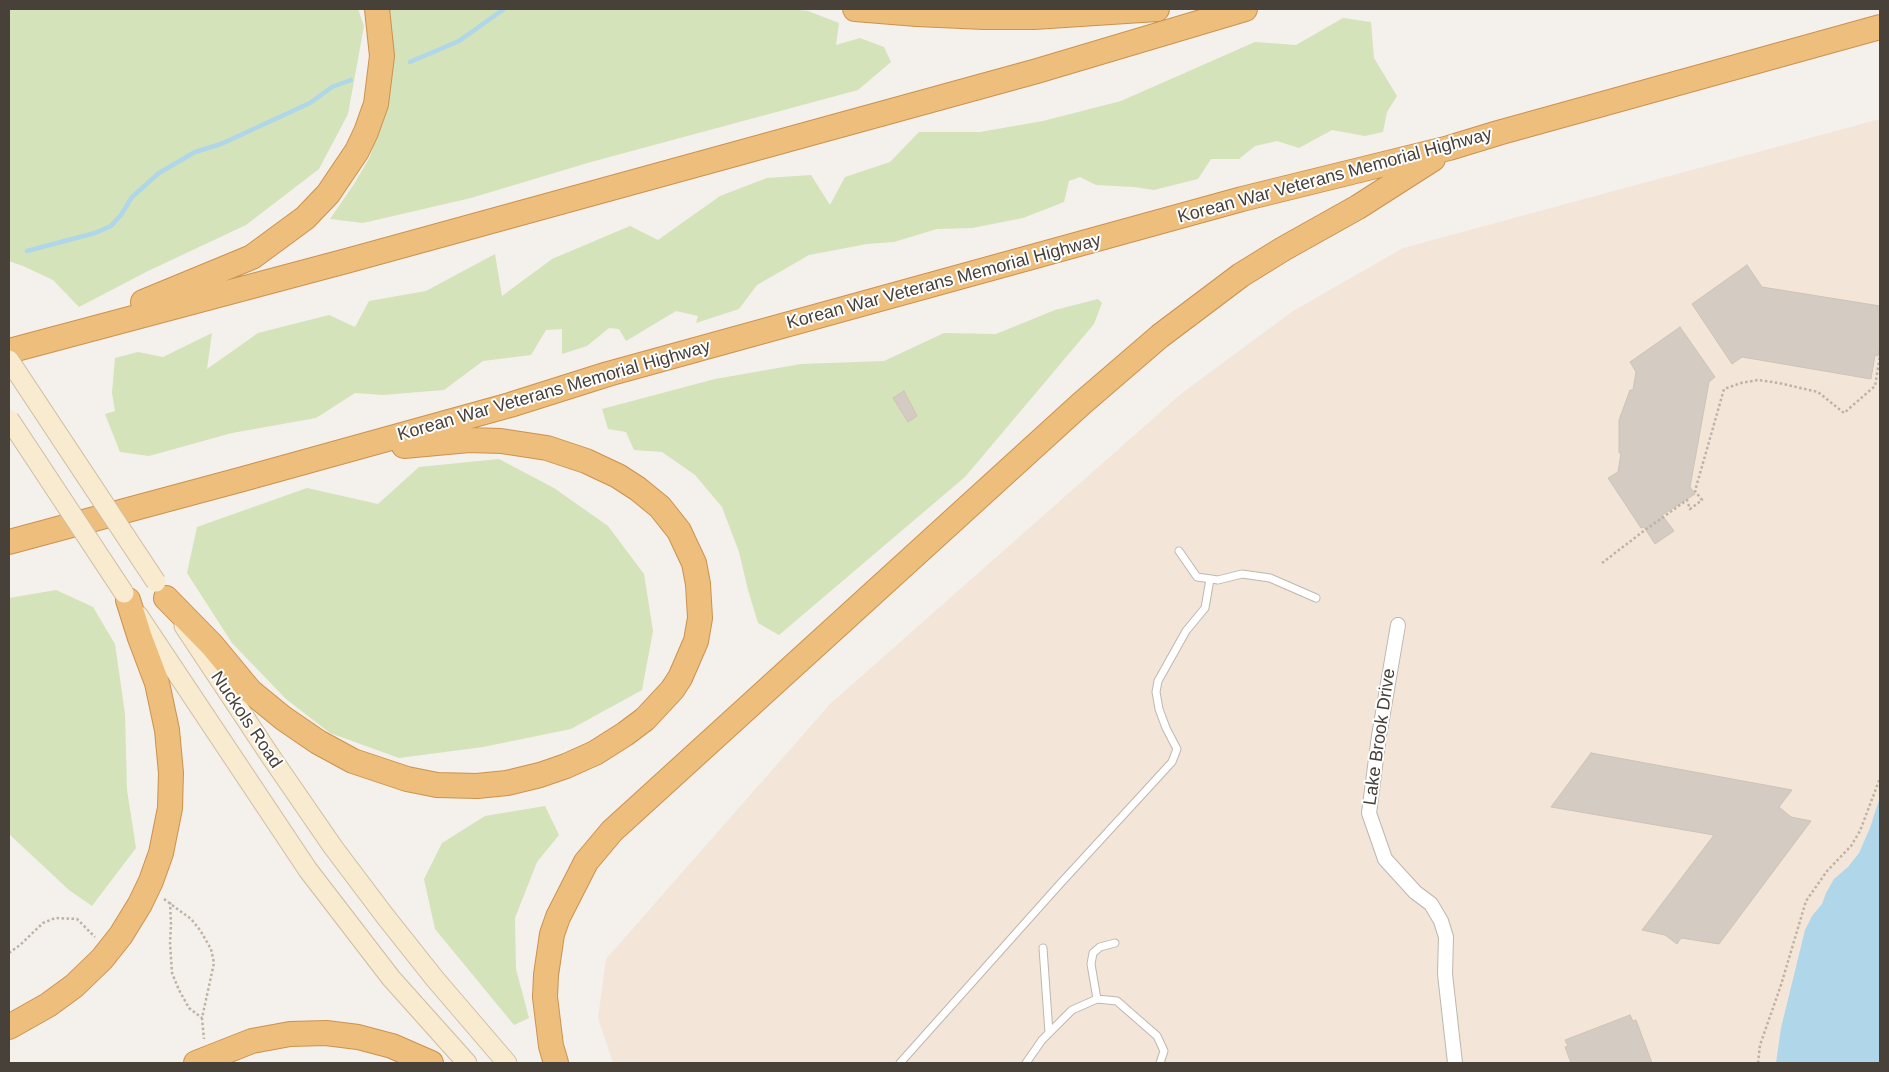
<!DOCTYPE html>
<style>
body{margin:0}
#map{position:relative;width:1889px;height:1072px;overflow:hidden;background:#f4f0eb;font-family:Helvetica,sans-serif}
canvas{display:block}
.frame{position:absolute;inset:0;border:10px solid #47413a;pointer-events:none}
</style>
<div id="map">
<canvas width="1889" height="1072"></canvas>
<div class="frame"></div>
</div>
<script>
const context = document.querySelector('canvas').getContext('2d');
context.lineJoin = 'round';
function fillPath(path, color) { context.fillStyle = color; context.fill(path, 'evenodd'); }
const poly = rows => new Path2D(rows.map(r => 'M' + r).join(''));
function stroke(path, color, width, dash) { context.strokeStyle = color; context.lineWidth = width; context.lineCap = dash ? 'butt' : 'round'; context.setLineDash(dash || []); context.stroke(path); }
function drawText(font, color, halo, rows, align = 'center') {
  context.font = font + ' Helvetica,sans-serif'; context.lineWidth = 4; context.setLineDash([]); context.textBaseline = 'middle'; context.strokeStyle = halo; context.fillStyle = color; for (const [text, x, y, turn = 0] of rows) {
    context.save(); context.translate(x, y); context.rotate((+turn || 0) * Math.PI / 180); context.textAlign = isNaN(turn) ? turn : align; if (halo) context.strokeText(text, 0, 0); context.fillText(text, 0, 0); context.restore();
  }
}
const commercial = poly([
 [1880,119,1880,1063,613,1063,598,1018,606,959,830,704,1182,393,1293,311,1403,248]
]);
const green = poly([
 [9,9,358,9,364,26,348,114,319,169,246,225,148,271,79,307,53,280,23,266,9,261],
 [389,9,791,9,808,11,839,23,836,45,860,38,884,47,891,62,858,90,591,162,471,198,363,223,330,219,354,184,370,157,387,100,393,48],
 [1343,18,1371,22,1374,58,1397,96,1387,112,1383,132,1365,136,1332,130,1299,148,1277,141,1255,146,1239,159,1211,159,1198,179,1154,190,1134,187,1096,185,1080,177,1069,181,1064,202,1023,218,972,228,937,229,894,242,867,244,809,255,757,285,739,309,696,323,698,316,676,311,626,341,619,329,609,328,587,346,562,354,562,329,546,330,531,355,483,361,444,390,383,395,355,393,316,418,232,433,149,456,120,452,105,414,115,411,112,393,115,358,138,352,163,357,212,333,207,369,258,333,329,315,355,327,369,301,426,291,495,254,502,296,552,259,630,226,658,240,720,196,767,178,811,175,830,205,845,177,890,162,919,132,980,132,1043,121,1121,101,1255,42,1296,45],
 [1098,299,1102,303,1094,324,965,477,779,635,758,623,748,590,739,552,722,507,695,475,662,452,634,450,626,432,608,429,602,409,715,379,801,364,884,361,944,333,996,334,1055,310],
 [499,459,554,488,608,526,644,574,653,631,642,690,571,729,483,747,399,758,330,733,286,699,232,643,187,573,197,527,307,488,378,504,419,467],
 [56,590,93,607,115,644,125,714,127,790,136,848,92,906,69,890,9,834,9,598],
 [545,806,559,835,537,862,515,918,516,969,529,1018,514,1025,435,929,424,879,442,843,485,816]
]);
const water = poly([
 [1880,797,1880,1063,1776,1063,1781,1028,1805,930,1812,916,1822,904,1826,893,1834,879,1848,867,1859,853,1870,828]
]);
const stream = poly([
 [410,62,459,41,504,9],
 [27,251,95,233,111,226,121,215,132,197,159,173,195,152,221,144,310,103,332,87,351,80]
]);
const building = poly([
 [1747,265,1762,287,1880,306,1880,345,1878,356,1875,355,1871,379,1742,357,1732,364,1692,304,1747,265],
 [1680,327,1715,377,1709,382,1690,487,1695,494,1662,515,1674,531,1655,544,1644,527,1641,528,1608,478,1618,472,1621,453,1619,453,1619,420,1630,390,1633,390,1636,372,1630,362,1680,327],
 [904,391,917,416,908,422,893,398,904,391],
 [1591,753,1792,790,1779,807,1791,817,1811,821,1719,944,1681,938,1677,944,1665,935,1642,930,1714,835,1551,807,1591,753],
 [1630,1015,1633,1021,1636,1020,1652,1063,1571,1063,1565,1047,1568,1046,1565,1040,1630,1015]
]);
const path = poly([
 [1602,563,1645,530,1687,500,1690,509,1702,500,1695,491,1724,389,1741,383,1758,380,1779,383,1818,392,1844,413,1875,386,1880,356],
 [164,899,191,919,200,930,211,949,214,963,202,1018,204,1039],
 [170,902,171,924,170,943,172,973,179,990,189,1008,202,1018],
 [9,953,20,945,43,923,55,918,77,919,95,937],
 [1758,1063,1760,1045,1781,985,1806,901,1827,871,1851,846,1860,831,1880,778]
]);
const service = poly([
 [1179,551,1197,577,1218,580,1242,574,1270,578,1316,598],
 [1043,948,1049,1033],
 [1097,999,1091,964,1093,953,1100,947,1115,943],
 [900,1063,1059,885,1172,762,1177,749,1166,728,1159,709,1156,692,1158,681,1186,631,1205,608,1210,579],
 [1026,1063,1042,1040,1072,1010,1097,999,1117,1001,1157,1036,1164,1051,1160,1063]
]);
const minor = poly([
 [1398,625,1379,736,1369,813,1385,859,1415,892,1431,904,1441,921,1446,937,1445,974,1455,1063]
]);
const secondary = poly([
 [138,615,308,870,391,978,467,1063],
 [184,626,271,757,333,847,385,916,435,979,507,1063]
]);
const motorway = poly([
 [855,9,917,14,984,17,1034,17,1157,9],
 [143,302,252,257,305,218,328,194,357,151,366,132,376,104,382,56,377,9],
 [9,351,350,260,1037,71,1245,9],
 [9,542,243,479,510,405,608,374,1242,199,1449,148,1498,133,1880,27],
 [166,598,212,645,250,691,283,718,318,742,353,761,407,779,437,785,477,786,507,783,540,775,566,766,595,753,625,734,645,719,672,690,680,678,696,641,700,618,698,584,694,563,679,531,660,507,638,489,618,476,586,461,547,448,501,441,469,440,404,446],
 [9,1027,48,1005,74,986,102,959,121,935,140,904,151,881,161,853,170,808,171,773,167,730,157,683,140,638,128,600],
 [196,1063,252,1041,290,1034,326,1033,358,1037,392,1046,431,1063],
 [556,1063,551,1046,545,997,546,975,552,934,558,917,586,862,612,831,1081,404,1160,336,1241,275,1283,249,1358,207,1433,159]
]);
const secondaryBridge = poly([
 [9,360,156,582],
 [9,419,124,593]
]);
const streetNames = [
 ["Korean War Veterans Memorial Highway",1335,176,-15],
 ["Korean War Veterans Memorial Highway",944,282,-15],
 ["Korean War Veterans Memorial Highway",554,391,-16],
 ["Nuckols Road",246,720,56],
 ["Lake Brook Drive",1380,737,-82]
];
fillPath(commercial, '#f3e6d9');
fillPath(green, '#d4e3b9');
fillPath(water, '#afd6e9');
stroke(stream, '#afd6e9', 4.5);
fillPath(building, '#d4cbc2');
stroke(building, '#cec3b6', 1);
stroke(service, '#beb7af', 9);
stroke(minor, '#beb7af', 16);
stroke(secondary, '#cebea0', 21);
stroke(motorway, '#cc924d', 26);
stroke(path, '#beb2a2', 2.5, [2.5, 2.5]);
stroke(service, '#fff', 7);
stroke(minor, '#fff', 14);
stroke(secondary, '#f9ebd0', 19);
stroke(motorway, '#eebe7d', 24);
stroke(secondaryBridge, '#cebea0', 21, []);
stroke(secondaryBridge, '#f9ebd0', 19);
drawText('18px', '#47413a', '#fff', streetNames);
</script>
